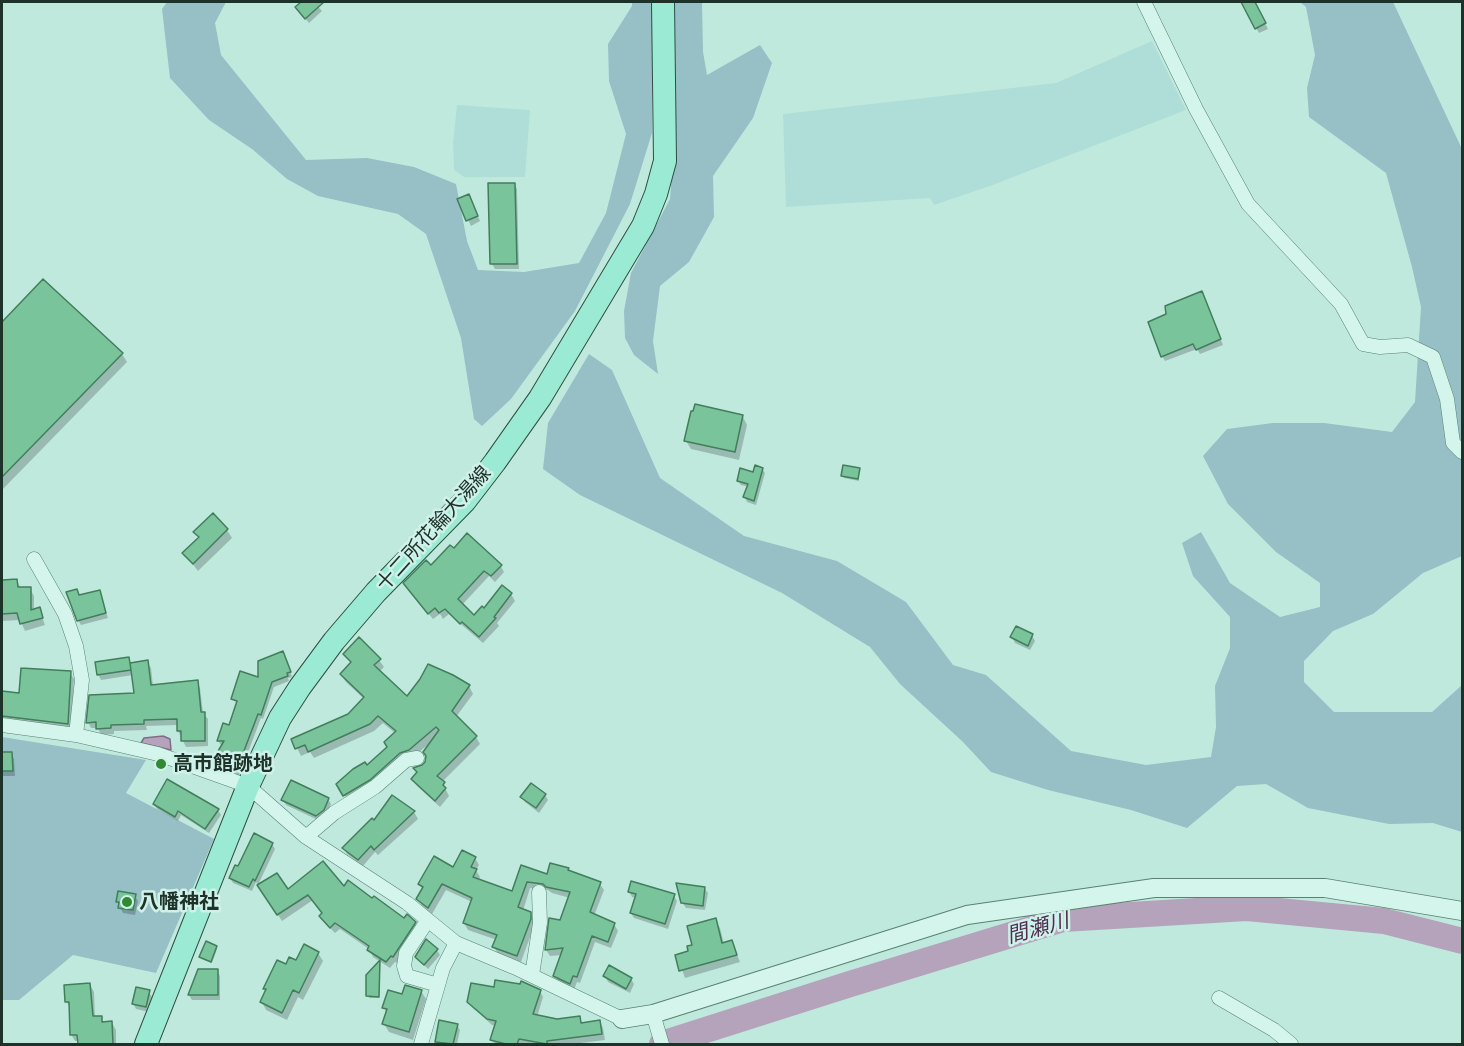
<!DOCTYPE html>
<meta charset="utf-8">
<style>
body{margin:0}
#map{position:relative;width:1464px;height:1046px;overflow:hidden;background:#c0e9de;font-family:"PT Serif",serif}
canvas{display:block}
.frame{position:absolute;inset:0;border:3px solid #1d3228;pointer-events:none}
</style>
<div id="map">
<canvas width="1464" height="1046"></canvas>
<div class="frame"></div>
</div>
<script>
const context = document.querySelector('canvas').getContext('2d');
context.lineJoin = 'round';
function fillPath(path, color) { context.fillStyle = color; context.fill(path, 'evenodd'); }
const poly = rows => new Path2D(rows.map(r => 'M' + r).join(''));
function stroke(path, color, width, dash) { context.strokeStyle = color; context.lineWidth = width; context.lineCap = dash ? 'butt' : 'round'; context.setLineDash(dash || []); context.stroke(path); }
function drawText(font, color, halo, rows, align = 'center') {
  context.font = font + ' "PT Serif","Noto Sans JP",serif'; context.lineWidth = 5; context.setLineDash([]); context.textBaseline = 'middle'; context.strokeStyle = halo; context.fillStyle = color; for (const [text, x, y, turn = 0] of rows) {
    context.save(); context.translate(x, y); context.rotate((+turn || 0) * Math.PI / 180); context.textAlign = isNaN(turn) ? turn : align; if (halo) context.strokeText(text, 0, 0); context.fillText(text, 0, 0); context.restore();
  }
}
const farmland = poly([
 [1152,41,1186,110,990,186,934,205,930,198,786,207,783,114,1056,83],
 [457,105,530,110,525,177,464,177,454,170,453,144]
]);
const green = poly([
 [167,2,226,2,215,23,221,55,306,160,367,158,414,167,456,184,467,241,478,270,524,272,579,263,606,213,626,134,609,81,608,44,632,6,632,2,652,2,652,133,630,204,575,311,511,399,482,426,474,419,461,338,426,234,398,214,318,196,287,179,252,149,209,120,170,78,162,9],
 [671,2,702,2,703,52,707,75,760,45,772,63,753,118,713,176,714,217,689,262,660,286,653,341,658,374,634,355,625,338,624,311,631,273,670,199,675,134],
 [1300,2,1393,2,1462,149,1462,556,1423,573,1373,614,1333,631,1304,661,1304,682,1334,712,1432,712,1462,685,1462,832,1433,823,1389,824,1308,808,1266,784,1237,786,1187,828,1131,810,1048,790,991,772,963,742,900,684,870,647,782,593,580,495,543,469,548,423,589,354,612,370,660,478,744,536,837,561,906,602,953,665,986,675,1071,751,1146,765,1211,757,1216,727,1215,686,1230,648,1230,617,1193,576,1182,543,1201,532,1230,583,1280,617,1320,607,1320,583,1276,552,1228,504,1203,456,1227,429,1273,423,1324,423,1392,432,1415,402,1421,307,1412,267,1386,173,1309,117,1307,88,1315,55,1306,7],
 [2,737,146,760,126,793,214,839,156,973,73,955,19,1000,2,1000]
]);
const water = poly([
 [163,736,170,739,171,750,141,743,144,738,163,736]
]);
const shadow = poly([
 [304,2,314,2,322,11,309,23,297,8],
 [1242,2,1254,2,1268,29,1259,33],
 [514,184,517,189,519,269,495,269,492,264],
 [459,200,471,201,480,221,471,226],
 [43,281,122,354,127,362,2,490,2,325],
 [1204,298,1223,345,1200,354,1197,349,1165,361,1162,356],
 [743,417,747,425,739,460,691,449,686,441],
 [762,469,765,473,756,505,747,502,745,497,749,487,741,485,738,481],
 [859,469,859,481,844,478,843,476],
 [213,515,227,530,232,538,198,571,184,553,199,539,195,532],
 [500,565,504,572,495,582,489,576,462,605,474,617,511,594,515,601,497,623,499,626,483,643,449,614,443,619,440,614,433,619,409,590,431,567],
 [2,573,2,581,17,581,21,589,30,589,34,596,34,610,39,609,45,625,25,631,20,620,2,621],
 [99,591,108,618,81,625,78,620,79,596],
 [1032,635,1035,641,1030,650,1015,643,1012,637],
 [345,654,379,660,384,667,379,672,407,698,469,686,473,694,456,717,476,737,480,744,442,782,449,796,440,807,417,786,412,779,427,762,430,743,413,757,349,802,338,784,366,767,388,748,396,734,383,723,374,731,314,758,310,752,301,756,293,740,349,715,364,699,346,682,341,675,352,664],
 [285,658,292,677,288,678,289,681,274,687,263,719,261,718,239,776,216,768,213,763,224,745,221,745,218,741,230,727,238,704,233,699],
 [128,659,131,664,147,662,151,668,153,686,197,682,200,688,203,713,208,719,208,746,186,747,178,731,178,725,146,726,147,730,114,731,114,734,101,735,98,728,91,728,88,722,136,695,133,675,101,680,98,674],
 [70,673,74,679,71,730,2,722,2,693,20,694],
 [11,753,14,759,15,776,2,776,2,754],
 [545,795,548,800,539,813,525,802,522,797],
 [393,797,414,812,418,819,378,855,375,852,363,866,347,854,344,848,374,822],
 [328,799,331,804,326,816,320,821,286,805,283,800],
 [154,804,218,810,221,815,209,833,181,815,178,821,157,809],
 [272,844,275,849,258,885,256,882,252,891,233,883,230,878,239,868],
 [475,858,479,865,476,870,480,877,478,881,513,893,522,867,548,876,568,869,570,873,600,884,604,890,594,916,614,924,618,931,611,948,595,942,580,983,577,982,574,990,559,983,555,976,562,955,550,956,546,950,550,920,561,922,570,898,552,893,548,890,530,888,523,911,530,913,534,920,534,926,521,962,498,954,494,947,497,940,468,930,464,923,472,902,446,890,432,914,422,906,418,899,423,890,420,884],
 [704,888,708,893,705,910,686,908,682,902],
 [344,889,405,920,415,923,419,930,397,963,395,962,390,968,373,957,369,949,340,929,335,933,325,923,323,914,313,900,282,921,263,892],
 [629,891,674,896,677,901,668,929,634,918,631,913,636,898,632,897],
 [135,896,138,901,135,915,123,913,117,901],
 [715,920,720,928,724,944,732,942,740,962,685,978,677,956,690,952],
 [216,947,217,949,212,963,202,959,201,957],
 [437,950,440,955,428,969,416,957],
 [318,953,323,961,303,1000,298,997,287,1020,266,1010,262,1002,266,992,265,988,286,966],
 [380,962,379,998,369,998,368,975],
 [217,970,220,976,220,1000,192,1000,189,995,199,971],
 [605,976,631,979,634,984,630,993,608,982],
 [90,985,94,992,95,1018,101,1018,104,1023,112,1023,116,1030,116,1044,79,1044,79,1041,75,1041,71,1034,71,1009,66,1001],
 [495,989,540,991,543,997,537,1017,557,1021,579,1018,583,1024,600,1022,603,1028,605,1040,573,1044,495,1044,492,1040,496,1026,492,1025,473,1008,469,1001],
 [421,991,426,999,413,1040,389,1032,384,1024,387,1013,384,1008,403,996],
 [149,992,152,997,149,1012,136,1009,133,1003],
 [457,1025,460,1030,457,1044,438,1041,439,1044,438,1044,436,1042]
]);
const river = poly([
 [662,1044,850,984,1063,919,1247,908,1384,921,1462,941]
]);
const building = poly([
 [301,2,324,2,305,19,295,7,301,2],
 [1241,2,1255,2,1266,23,1255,29,1241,2],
 [488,183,515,183,517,264,490,264,488,183],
 [469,194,478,216,466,221,457,199,469,194],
 [43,279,123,353,2,477,2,322,43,279],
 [1202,291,1221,339,1196,350,1193,344,1161,357,1148,322,1166,314,1165,306,1202,291],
 [695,404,743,415,735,452,684,441,691,411,693,411,695,404],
 [755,465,763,468,754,501,743,497,748,484,737,481,740,468,753,472,755,465],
 [843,465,860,468,858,479,841,476,843,465],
 [213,513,228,529,193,564,182,553,199,537,193,532,213,513],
 [467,533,502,565,491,576,484,571,458,599,474,615,482,606,484,608,502,585,512,593,494,617,496,618,479,637,462,622,460,624,445,609,439,613,435,608,428,614,403,583,426,560,431,565,450,545,454,548,467,533],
 [17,579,18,587,31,587,31,610,40,607,43,618,20,624,17,613,2,614,2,580,17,579],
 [77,589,79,595,100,590,106,613,77,621,66,592,77,589],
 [1016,626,1033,634,1028,646,1010,637,1016,626],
 [359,637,381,659,374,665,407,696,420,679,428,664,453,675,470,685,452,711,477,736,437,776,445,782,443,785,446,788,435,801,411,779,417,772,413,768,422,765,425,762,426,756,423,752,439,730,436,727,409,750,400,753,370,780,343,796,336,784,353,769,365,762,367,765,387,747,384,742,396,731,378,716,370,724,308,752,305,745,295,749,291,739,348,714,364,697,340,674,351,662,343,654,359,637],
 [283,651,291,672,287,673,288,676,272,682,261,715,258,714,236,772,211,763,224,741,217,741,223,723,229,725,237,701,231,699,240,671,258,677,258,661,283,651],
 [129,657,131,670,97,675,95,662,129,657],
 [148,660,151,685,198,680,201,712,205,712,205,741,181,741,181,731,177,731,177,719,144,720,144,724,111,725,111,728,96,729,96,722,86,723,89,695,134,693,130,663,148,660],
 [21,668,71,671,68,724,2,716,2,691,19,693,21,668],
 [2,752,12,752,13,771,2,771,2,752],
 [167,779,219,809,205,829,178,811,175,817,153,804,167,779],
 [291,780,329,798,324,810,316,816,281,800,291,780],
 [531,783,546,794,536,808,520,797,531,783],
 [392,795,415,811,374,850,371,846,358,860,342,848,372,818,374,820,392,795],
 [254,833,273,843,255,881,253,879,249,887,229,878,235,865,238,866,254,833],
 [462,850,476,857,471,867,477,869,473,877,512,891,521,865,547,874,550,863,569,868,568,870,601,882,590,912,615,923,608,942,592,936,577,977,573,976,570,984,553,976,563,948,545,950,549,918,560,920,570,892,546,887,543,884,527,882,518,907,531,912,531,919,517,956,492,947,497,935,463,923,472,898,442,884,428,908,416,899,423,887,418,884,434,856,453,867,462,850],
 [323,861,344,886,348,880,372,898,374,896,404,918,407,914,416,922,393,957,391,956,386,962,367,950,369,946,335,923,330,928,319,916,322,913,308,895,277,915,257,885,277,873,288,889,323,861],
 [631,881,675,894,665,924,630,913,636,894,628,892,631,881],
 [676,883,705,887,703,906,681,903,676,883],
 [118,891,136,894,133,910,118,908,119,902,116,902,118,891],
 [716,918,722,943,732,940,737,955,679,971,675,955,688,951,687,946,692,945,687,926,716,918],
 [426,939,438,949,424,965,415,957,426,939],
 [206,941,217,946,211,962,199,957,206,941],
 [304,944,319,952,299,993,293,990,282,1013,260,1002,266,989,263,989,277,960,286,964,289,957,296,960,304,944],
 [380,960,379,997,366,996,366,975,380,960],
 [609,965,632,978,626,989,603,976,609,965],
 [198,969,218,969,218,995,188,995,198,969],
 [495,980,520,984,521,981,541,990,533,1014,557,1019,580,1016,581,1023,600,1020,602,1034,547,1041,547,1044,519,1039,517,1044,506,1044,490,1040,496,1021,487,1019,467,1002,471,983,494,987,495,980],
 [90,983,93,1016,102,1016,102,1022,112,1021,113,1044,78,1044,77,1035,70,1035,69,1002,65,1002,64,985,90,983],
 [405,985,422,990,409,1032,382,1024,387,1009,382,1008,388,990,402,994,405,985],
 [136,987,150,990,146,1007,132,1004,136,987],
 [439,1020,458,1024,453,1044,435,1042,439,1020]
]);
const minor = poly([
 [1144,2,1196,109,1248,204,1341,304,1363,344,1380,347,1408,345,1433,357,1447,399,1453,443,1462,452],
 [34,559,65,614,76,646,82,680,76,735],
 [2,725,76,735,158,754,248,786,306,837,407,903,456,943,516,968,622,1019],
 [306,837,334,813,375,787,406,760,417,758],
 [428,920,406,953,404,966,407,976,438,985],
 [532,975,540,923,539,892],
 [1219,998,1274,1030,1291,1044],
 [653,1014,662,1044],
 [421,1044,443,968,456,943]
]);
const tertiary = poly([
 [622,1019,653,1014,967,915,1154,888,1325,888,1462,911]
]);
const primary = poly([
 [146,1044,248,786,280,718,300,687,334,641,376,592,465,501,495,462,540,398,643,226,656,194,665,161,663,2]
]);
const markers = [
 [161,764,6,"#2f8a31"],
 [127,902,6,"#2f8a31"]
];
const streetNames = [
 ["十二所花輪大湯線",434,529,-48]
];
const poiNames = [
 ["高市館跡地",173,764],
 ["八幡神社",139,902]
];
const waterNames = [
 ["間瀬川",1038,929,-15]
];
fillPath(farmland, '#afded8');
fillPath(green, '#96bfc6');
fillPath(water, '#b5a3bc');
stroke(water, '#826b89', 1.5);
fillPath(shadow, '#0003');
stroke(river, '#b5a3bc', 26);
fillPath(building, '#79c49b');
stroke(building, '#427e5b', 1.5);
stroke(minor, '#5a8170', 15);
stroke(tertiary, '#5a8170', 20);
stroke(primary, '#2e4f3e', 24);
stroke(minor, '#d3f5ec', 14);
stroke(tertiary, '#d3f5ec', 18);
stroke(primary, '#9aead4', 22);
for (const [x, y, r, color] of markers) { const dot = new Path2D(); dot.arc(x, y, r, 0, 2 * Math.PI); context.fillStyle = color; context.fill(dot); stroke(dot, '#cff1e9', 2); }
drawText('20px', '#1d3228', '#cff1e9', streetNames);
drawText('bold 20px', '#1d3228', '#cff1e9', poiNames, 'left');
drawText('italic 21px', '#4f2d50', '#cff1e9', waterNames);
</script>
